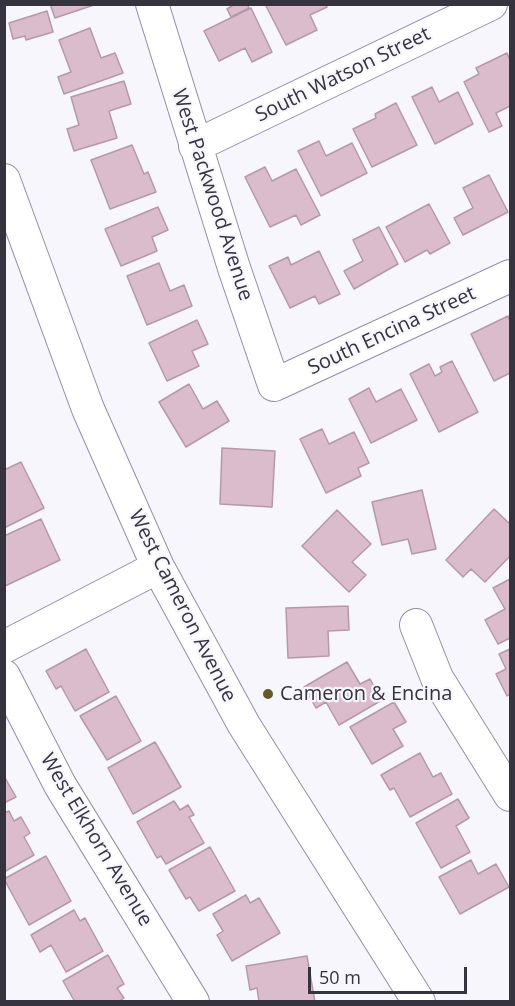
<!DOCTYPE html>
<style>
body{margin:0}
#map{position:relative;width:515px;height:1006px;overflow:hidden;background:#f6f6fc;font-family:"Open Sans",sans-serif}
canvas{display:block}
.frame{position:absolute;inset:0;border:6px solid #34333e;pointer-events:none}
.scale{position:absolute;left:308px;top:967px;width:159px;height:27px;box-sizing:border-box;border:3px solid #34333e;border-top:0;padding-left:8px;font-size:18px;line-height:21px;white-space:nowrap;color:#34333e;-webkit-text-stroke:4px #f6f6fc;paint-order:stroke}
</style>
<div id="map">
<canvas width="515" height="1006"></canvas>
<div class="frame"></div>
<div class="scale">50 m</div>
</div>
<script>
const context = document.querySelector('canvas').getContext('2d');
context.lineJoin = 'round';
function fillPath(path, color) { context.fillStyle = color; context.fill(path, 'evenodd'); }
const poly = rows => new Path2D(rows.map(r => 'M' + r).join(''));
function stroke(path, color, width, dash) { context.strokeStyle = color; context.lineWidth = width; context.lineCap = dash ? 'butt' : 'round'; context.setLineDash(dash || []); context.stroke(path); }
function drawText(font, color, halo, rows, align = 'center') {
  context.font = font + ' "Open Sans",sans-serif'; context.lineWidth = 4.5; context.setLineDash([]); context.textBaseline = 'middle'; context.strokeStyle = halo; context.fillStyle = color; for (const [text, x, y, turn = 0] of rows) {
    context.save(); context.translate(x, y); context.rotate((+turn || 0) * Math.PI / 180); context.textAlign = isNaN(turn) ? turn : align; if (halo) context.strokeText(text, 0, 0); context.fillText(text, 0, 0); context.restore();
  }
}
const building = poly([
 [50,4,97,4,55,18,50,4],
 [235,4,247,4,249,8,231,17,227,9,235,4],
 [265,4,326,4,327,7,310,15,317,30,286,45,265,4],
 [251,8,272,52,252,62,245,48,219,61,204,31,251,8],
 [47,11,53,32,26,40,25,36,13,39,9,23,47,11],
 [90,28,101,58,115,53,123,73,64,94,58,77,71,72,59,40,90,28],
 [507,53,510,60,510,106,496,113,502,126,489,132,464,82,479,74,476,68,507,53],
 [124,81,131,104,109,111,117,138,74,151,67,129,79,125,71,97,124,81],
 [432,87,439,102,458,92,473,124,435,144,412,97,432,87],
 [396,103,417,145,372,167,353,129,376,118,375,114,396,103],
 [319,141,326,156,352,143,367,173,321,196,298,151,319,141],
 [132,145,144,174,148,172,156,192,110,209,91,160,132,145],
 [265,167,272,181,296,169,320,215,301,225,296,215,270,227,245,177,265,167],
 [489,175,508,212,463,235,454,218,473,208,463,188,489,175],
 [429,204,450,243,430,254,427,250,405,262,386,227,429,204],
 [158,207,168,230,152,237,157,251,121,266,105,229,158,207],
 [379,227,398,264,354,289,344,271,363,261,353,240,379,227],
 [319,251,340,294,319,304,315,296,290,308,269,266,288,257,291,265,319,251],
 [159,263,170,291,184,285,192,306,147,325,127,276,159,263],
 [508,316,510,321,510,373,494,381,471,334,508,316],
 [197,320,208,344,192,351,199,366,167,381,149,343,197,320],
 [452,361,478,412,439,432,410,374,429,364,435,376,442,372,440,367,452,361],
 [189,384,203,409,217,401,229,421,186,447,159,402,189,384],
 [369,388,376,402,401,389,417,420,371,443,349,399,369,388],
 [322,429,329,444,354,432,369,463,358,468,361,476,326,493,300,439,322,429],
 [222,448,275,451,272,507,220,504,222,448],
 [21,462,44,508,4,528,4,470,21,462],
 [422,490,436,549,412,554,408,539,382,545,372,502,422,490],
 [494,509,510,524,510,556,485,582,471,569,463,577,446,560,494,509],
 [337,510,371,544,352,562,366,575,349,592,302,546,337,510],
 [41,519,60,560,5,586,4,536,41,519],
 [510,579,510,638,498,644,485,620,505,609,493,588,510,579],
 [348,606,349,630,328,631,329,656,288,658,286,608,348,606],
 [86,649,109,692,75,711,61,686,56,689,46,671,86,649],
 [510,649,510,694,507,696,496,674,506,669,499,654,510,649],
 [347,662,360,684,370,679,382,700,339,725,326,702,316,708,304,687,347,662],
 [116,696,141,741,107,760,80,716,116,696],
 [394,702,406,722,393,729,403,746,372,764,350,727,394,702],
 [155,742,181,787,133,814,108,768,155,742],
 [420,753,433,777,441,773,452,794,410,817,394,788,390,790,381,775,420,753],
 [4,776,16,797,4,803,4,776],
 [458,799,469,818,456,826,470,852,441,868,416,823,458,799],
 [174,801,180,810,188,805,194,815,189,817,204,843,166,864,161,856,157,858,137,822,174,801],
 [9,811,14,821,21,817,30,833,24,837,34,855,4,872,4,813,9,811],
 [210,847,235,891,199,911,190,897,186,899,169,870,210,847],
 [46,856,71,901,29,925,4,879,46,856],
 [471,860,478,874,496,864,509,887,460,914,439,877,471,860],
 [246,895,250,903,259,898,280,933,232,961,217,935,223,931,213,914,246,895],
 [74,910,80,921,85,918,103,951,66,972,51,945,40,952,31,935,74,910],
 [108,955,124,984,117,988,124,998,118,1002,75,1002,63,981,108,955],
 [307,956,315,1002,259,1002,257,988,250,990,246,966,307,956]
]);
const minor = poly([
 [152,4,234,268,274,385,510,276],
 [195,146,491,4],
 [4,180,88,409,158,567,244,725,419,1002],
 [416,625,437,678,510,795],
 [4,647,158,567],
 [4,676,60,785,193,1002]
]);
const markers = [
 [268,694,6,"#655926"]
];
const streetNames = [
 ["South Watson Street",343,75,-26],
 ["West Packwood Avenue",212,195,72],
 ["South Encina Street",392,331,-25],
 ["West Cameron Avenue",182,606,63],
 ["West Elkhorn Avenue",96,840,59]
];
const poiNames = [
 ["Cameron & Encina",280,694]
];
fillPath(building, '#dbbccc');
stroke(building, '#b699a8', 1.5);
stroke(minor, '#928faa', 34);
stroke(minor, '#fff', 32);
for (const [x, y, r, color] of markers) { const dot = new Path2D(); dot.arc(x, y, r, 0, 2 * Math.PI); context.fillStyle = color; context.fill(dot); stroke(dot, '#f6f6fc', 2); }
drawText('20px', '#34333e', '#f6f6fc', streetNames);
drawText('20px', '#34333e', '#f6f6fc', poiNames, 'left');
</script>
